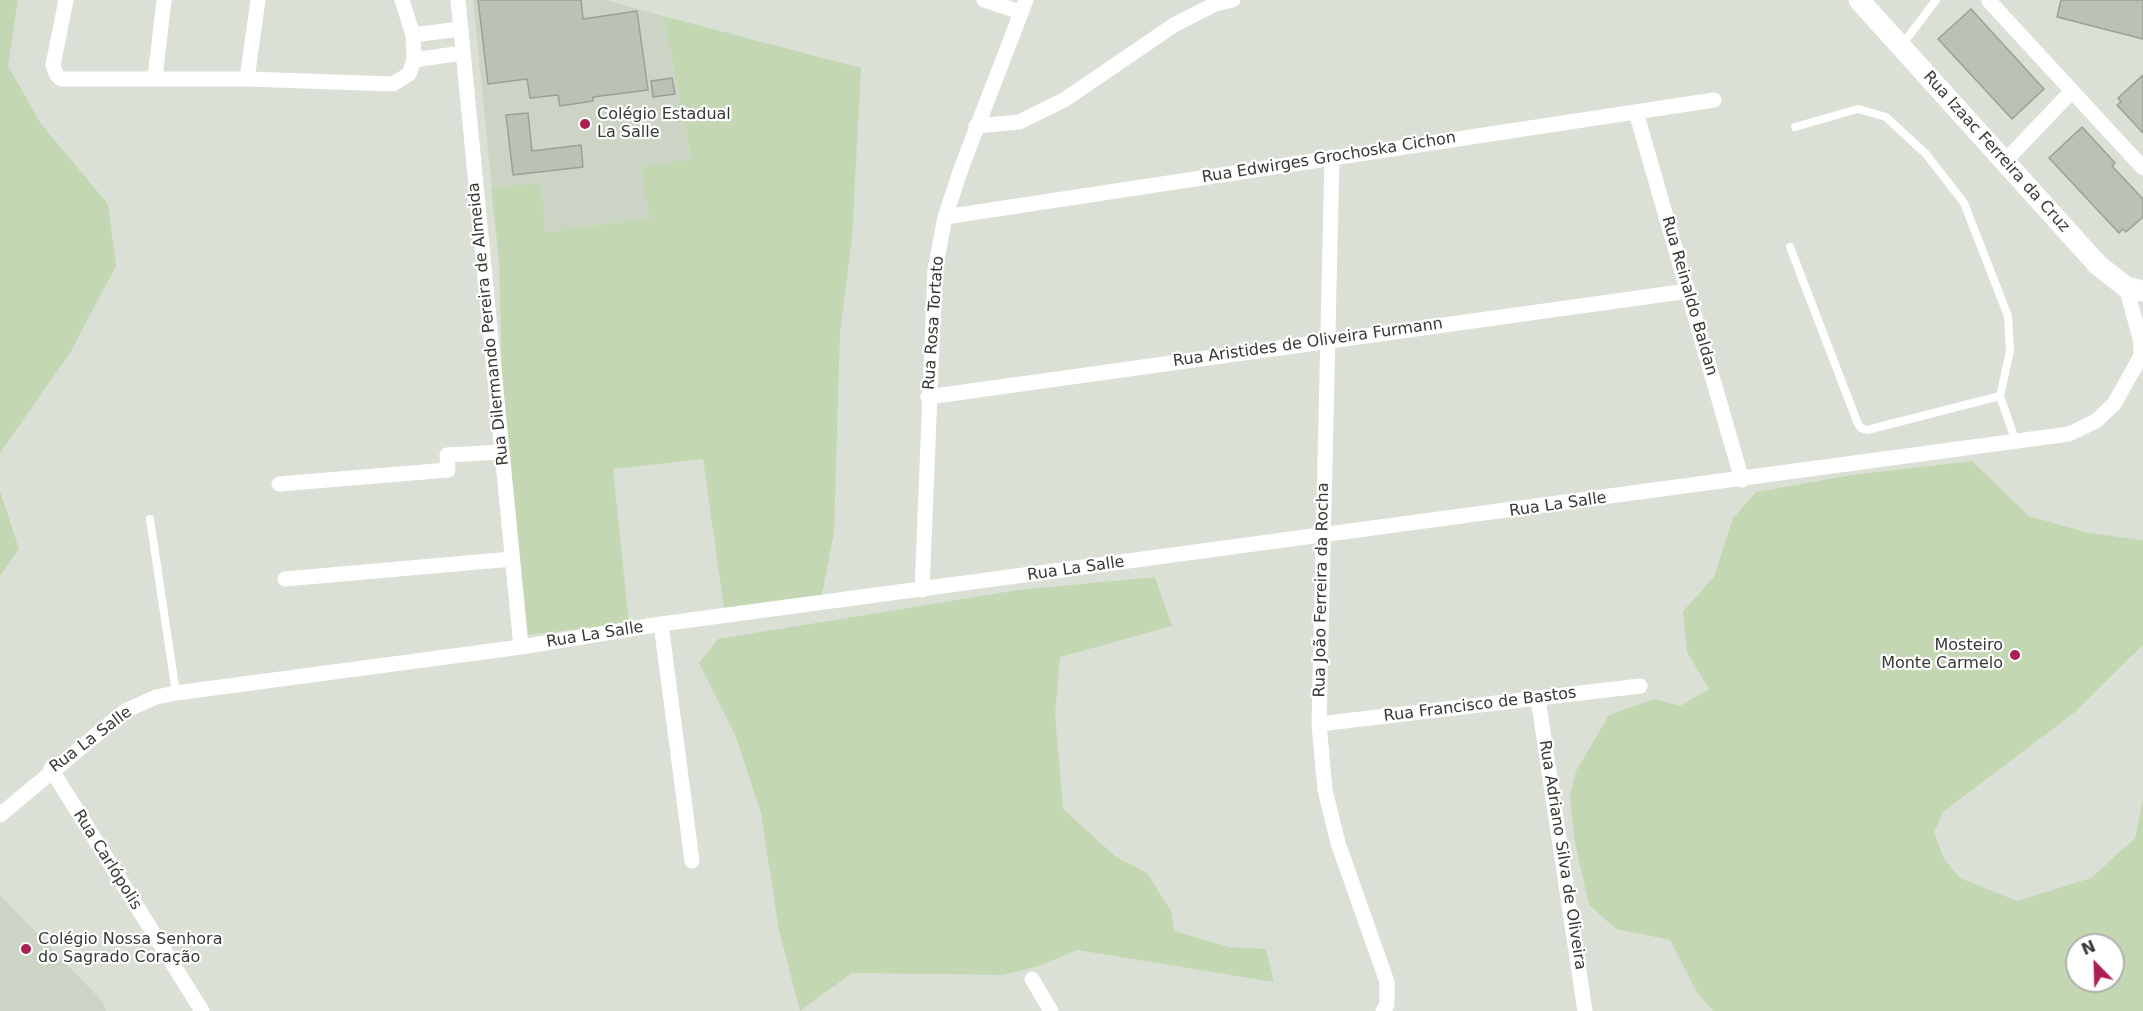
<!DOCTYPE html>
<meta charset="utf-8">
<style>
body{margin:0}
#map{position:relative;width:2143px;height:1011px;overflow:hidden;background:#dbe0d6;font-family:"DejaVu Sans",sans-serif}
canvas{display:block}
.north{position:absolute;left:2065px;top:933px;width:60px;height:60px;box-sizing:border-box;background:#fff;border:2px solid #afb0ae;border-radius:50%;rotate:337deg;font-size:16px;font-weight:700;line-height:24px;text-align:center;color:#373935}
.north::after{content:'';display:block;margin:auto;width:21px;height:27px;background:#af1e53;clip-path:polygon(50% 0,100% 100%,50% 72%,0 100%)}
</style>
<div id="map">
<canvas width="2143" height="1011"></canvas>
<div class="north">N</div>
</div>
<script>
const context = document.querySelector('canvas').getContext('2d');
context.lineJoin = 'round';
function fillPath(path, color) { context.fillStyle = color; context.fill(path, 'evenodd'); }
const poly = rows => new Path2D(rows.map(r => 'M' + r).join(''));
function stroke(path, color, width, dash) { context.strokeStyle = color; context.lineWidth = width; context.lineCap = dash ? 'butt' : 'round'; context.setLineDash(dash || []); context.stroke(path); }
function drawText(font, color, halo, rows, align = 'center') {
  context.font = font + ' "DejaVu Sans",sans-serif'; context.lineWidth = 4.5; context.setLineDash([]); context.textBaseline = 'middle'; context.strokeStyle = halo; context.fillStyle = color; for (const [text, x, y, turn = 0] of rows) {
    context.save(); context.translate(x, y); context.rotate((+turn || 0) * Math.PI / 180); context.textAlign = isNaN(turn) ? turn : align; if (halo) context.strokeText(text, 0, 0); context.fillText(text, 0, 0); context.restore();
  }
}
const built = poly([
 [473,0,606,0,663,16,691,159,649,218,546,232,499,260],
 [0,895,103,1002,106,1011,0,1011]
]);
const green = poly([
 [0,0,18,0,8,66,41,124,108,204,116,266,70,353,0,453],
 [663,16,861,68,852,238,840,334,834,533,822,595,724,608,703,459,613,469,629,623,528,635,502,376,499,260,491,188,540,183,546,232,649,218,641,167,691,159],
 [1972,461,2029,516,2089,533,2143,540,2143,645,2075,712,1943,812,1934,832,1944,859,1960,878,2017,901,2091,878,2135,838,2143,799,2143,1011,1713,1011,1696,991,1670,940,1616,929,1589,905,1574,838,1570,795,1576,771,1609,715,1654,699,1680,706,1709,689,1687,652,1683,611,1714,577,1733,518,1756,492,1852,475],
 [2077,945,2113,945,2113,981,2077,981],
 [0,491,19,549,0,576],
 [1155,577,1172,626,1060,657,1055,715,1063,809,1115,856,1147,873,1171,911,1174,931,1229,947,1266,949,1274,982,1077,950,1039,966,1003,975,852,973,800,1011,779,931,761,813,736,737,699,663,718,639,1018,590]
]);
const building = poly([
 [478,0,581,0,583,19,637,11,648,90,593,97,593,101,560,106,558,95,530,98,527,79,488,84,478,0],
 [2061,0,2143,0,2143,39,2057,17,2061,0],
 [1971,9,2044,89,2012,119,1938,39,1971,9],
 [2143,75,2143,133,2117,105,2121,102,2118,98,2143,75],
 [672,78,675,94,653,97,651,81,672,78],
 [528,113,532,151,581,145,583,167,513,175,506,115,528,113],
 [2082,127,2115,163,2112,166,2143,199,2143,217,2126,232,2123,229,2119,233,2049,158,2082,127]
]);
const service = poly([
 [1902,45,1936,0],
 [1795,127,1858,109,1886,117,1926,154,1964,203,2008,316,2010,351,2000,396],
 [1790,247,1858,424,1861,428,1867,430,2000,396,2016,442],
 [150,519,176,693]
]);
const minor = poly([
 [66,0,53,65,56,74,61,79,247,79,393,84,409,74,414,60,413,35,402,0],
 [458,0,521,647],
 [984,0,1020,12],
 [1989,1,2143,168],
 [413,35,460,29],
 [414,60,462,53],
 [155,78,164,0],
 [247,79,258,0],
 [1636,112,1742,480],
 [976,126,1019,122,1064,100,1174,25,1215,4,1233,0],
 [1332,157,1319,724,1325,790,1338,843,1387,982,1387,1005,1383,1011],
 [2004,162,2072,91],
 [945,217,1714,100],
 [928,397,1688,291],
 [279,484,448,470,447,455,502,452],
 [285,579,512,559],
 [922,590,935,270,945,217,962,166,1026,0],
 [661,624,692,861],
 [1538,698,1585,1011],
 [1319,724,1640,686],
 [51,769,202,1011],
 [0,815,125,711,156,697,176,693,521,647,661,624,2069,434,2096,421,2114,404,2141,356,2141,342,2126,287],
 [1032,979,1051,1011]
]);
const secondary = poly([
 [1859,0,2098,265,2126,287,2143,291]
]);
const markers = [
 [585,124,6,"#af1e53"],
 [2015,655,6,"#af1e53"],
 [26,949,6,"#af1e53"]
];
const poiNames = [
 ["Colégio Estadual",597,115],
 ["La Salle",597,133],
 ["Mosteiro",2003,646,"right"],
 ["Monte Carmelo",2003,664,"right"],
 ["Colégio Nossa Senhora",38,940],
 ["do Sagrado Coração",38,958]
];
const streetNames = [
 ["Rua Izaac Ferreira da Cruz",1996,152,48],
 ["Rua Edwirges Grochoska Cichon",1329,158,-9],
 ["Rua Reinaldo Baldan",1689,296,74],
 ["Rua Rosa Tortato",934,323,-86],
 ["Rua Dilermando Pereira de Almeida",489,324,-96],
 ["Rua Aristides de Oliveira Furmann",1308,343,-8],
 ["Rua La Salle",1558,505,-8],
 ["Rua La Salle",1076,569,-8],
 ["Rua João Ferreira da Rocha",1322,590,-89],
 ["Rua La Salle",595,635,-9],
 ["Rua Francisco de Bastos",1480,705,-7],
 ["Rua La Salle",91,740,-37],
 ["Rua Adriano Silva de Oliveira",1562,855,81],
 ["Rua Carlópolis",107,860,58]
];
fillPath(built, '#ccd5c5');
fillPath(green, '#c3d8b2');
fillPath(building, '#bcc1b8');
stroke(building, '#9ba097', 1.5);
stroke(service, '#fff', 8);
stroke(minor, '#fff', 15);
stroke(secondary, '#fff', 21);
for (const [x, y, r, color] of markers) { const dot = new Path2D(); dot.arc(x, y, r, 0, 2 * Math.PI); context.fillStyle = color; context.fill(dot); stroke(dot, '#fff', 2); }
drawText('16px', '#373935', '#fff', poiNames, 'left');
drawText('16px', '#373935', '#fff', streetNames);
</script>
